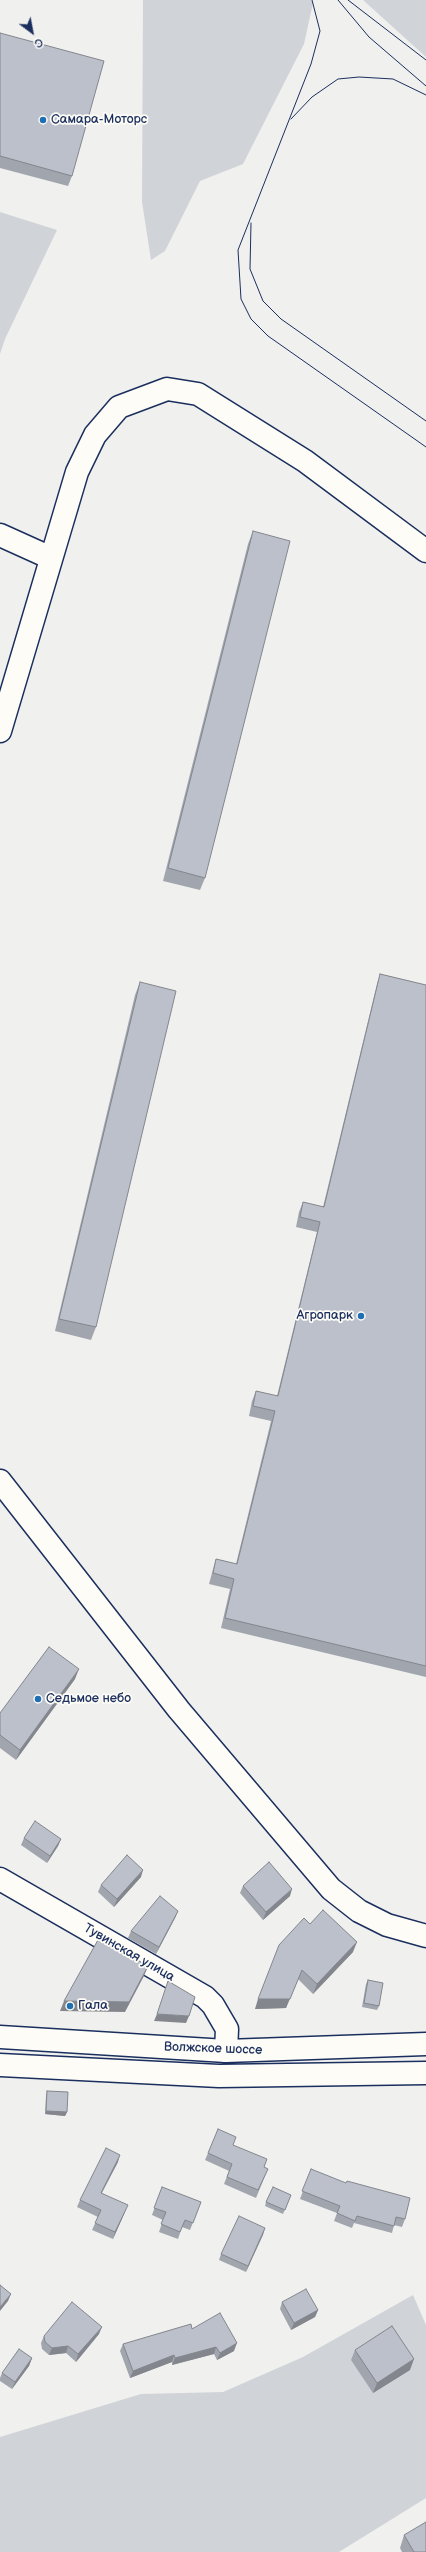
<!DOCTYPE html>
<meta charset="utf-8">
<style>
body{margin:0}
#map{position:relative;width:426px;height:2552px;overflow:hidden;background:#f0f0ee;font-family:"Balsamiq Sans",sans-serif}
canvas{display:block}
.north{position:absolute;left:12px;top:12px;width:40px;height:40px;-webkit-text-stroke:3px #fdfcf7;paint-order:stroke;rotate:148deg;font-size:11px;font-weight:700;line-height:16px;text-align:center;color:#1b2f5e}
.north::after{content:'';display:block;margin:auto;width:14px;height:18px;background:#1b2f5e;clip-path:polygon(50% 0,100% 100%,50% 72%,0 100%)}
</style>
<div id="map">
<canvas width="426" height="2552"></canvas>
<div class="north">С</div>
</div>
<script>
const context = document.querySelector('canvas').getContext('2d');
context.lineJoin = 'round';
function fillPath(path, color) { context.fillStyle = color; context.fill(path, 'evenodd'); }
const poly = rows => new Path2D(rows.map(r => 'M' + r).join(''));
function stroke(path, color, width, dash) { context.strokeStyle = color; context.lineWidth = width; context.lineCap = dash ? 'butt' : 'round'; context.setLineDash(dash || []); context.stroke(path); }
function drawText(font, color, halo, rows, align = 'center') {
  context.font = font + ' "Balsamiq Sans",sans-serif'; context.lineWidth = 3.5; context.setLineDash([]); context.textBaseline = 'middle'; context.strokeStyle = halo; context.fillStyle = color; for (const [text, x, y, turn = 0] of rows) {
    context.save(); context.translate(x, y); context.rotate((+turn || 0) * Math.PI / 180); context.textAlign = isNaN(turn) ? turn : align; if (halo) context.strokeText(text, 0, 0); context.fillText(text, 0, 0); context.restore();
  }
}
const green = poly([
 [143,0,311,0,313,3,304,44,243,164,200,181,165,251,151,260,142,202],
 [363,0,426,0,426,57],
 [0,212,57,230,5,339,0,354],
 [413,2295,426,2325,426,2498,339,2552,0,2552,0,2437,141,2394,223,2392,303,2357]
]);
const minor = poly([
 [0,535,51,558],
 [0,731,77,472,95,435,119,407,167,389,198,394,305,461,426,551],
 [0,1481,179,1710,331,1889,359,1911,387,1925,426,1936],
 [0,1879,205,1997,213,2005,227,2029,226,2051]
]);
const major = poly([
 [0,2037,226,2051,426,2044],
 [0,2065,219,2076,426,2073]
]);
const tram = poly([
 [312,0,320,31,311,64,238,250,241,299,251,319,268,336,426,447],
 [338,0,369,37,426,86],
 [348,0,426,60],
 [291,119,312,97,338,79,359,77,393,79,426,95],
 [251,223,250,269,263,301,281,319,426,421]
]);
const wall = poly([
 [0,33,72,176,68,186,0,168],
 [253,531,205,878,200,890,163,881,248,544],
 [380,974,426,985,426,1677,221,1628,230,1589,209,1584,213,1569,216,1559,236,1564,271,1421,249,1416,252,1401,256,1391,277,1396,317,1232,296,1227,299,1212,303,1202,323,1207,377,984],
 [140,982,96,1327,91,1340,55,1331,135,995],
 [75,1679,16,1760,0,1748,0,1713],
 [24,1838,61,1839,58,1846,47,1863,21,1845],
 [141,1877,114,1907,98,1892,101,1885],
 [243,1886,290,1896,263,1920,240,1893],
 [178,1911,175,1918,156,1954,128,1938,131,1931],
 [310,1924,353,1952,313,1994,298,1979,286,2008,255,2009],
 [368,1980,379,2006,377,2010,362,2007,366,1984],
 [47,2091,67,2112,65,2116,45,2114,46,2095],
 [233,2145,264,2167,268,2169,256,2198,224,2184,229,2171,205,2160,208,2153],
 [118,2162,102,2193,125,2212,113,2239,92,2230,98,2217,77,2207,80,2200],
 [311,2169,405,2219,402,2227,394,2225,392,2233,354,2223,352,2228,334,2221,337,2213,300,2199],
 [162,2187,201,2202,190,2230,182,2227,178,2239,159,2232,163,2220,152,2215],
 [291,2195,283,2214,265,2206,266,2202],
 [265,2228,246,2272,219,2260,221,2254],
 [282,2302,318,2310,315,2317,291,2330,280,2309],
 [192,2329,234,2351,217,2360,214,2354,172,2365,172,2362,130,2378,120,2351,123,2344],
 [99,2334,76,2362,66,2353,49,2355,42,2349,41,2343,44,2336],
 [355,2350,410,2370,373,2393,351,2360],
 [32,2358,29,2366,12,2389,0,2381,0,2378,2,2373],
 [404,2535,426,2552,402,2552,400,2548]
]);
const shadedWall = poly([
 [79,1669,75,1679,16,1760,20,1750],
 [61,1839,58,1846,47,1863,50,1856],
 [143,1870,141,1877,114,1907,117,1899],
 [292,1889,290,1896,263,1920,266,1912],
 [178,1911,175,1918,156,1954,159,1947],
 [357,1942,353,1952,313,1994,317,1984],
 [148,1966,144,1976,125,2012,60,2011,64,2001],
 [302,1970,286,2008,255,2009,258,1999],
 [157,2014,189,2016,186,2023,154,2021],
 [46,2111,67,2112,65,2116,45,2114],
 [120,2155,118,2162,98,2199],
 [128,2205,125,2212,113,2239,115,2232],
 [265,2228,263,2235,246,2272,248,2266],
 [11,2294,8,2301,0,2311,0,2307],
 [318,2310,315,2317,291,2330,294,2323],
 [102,2327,99,2334,76,2362,78,2354],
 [237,2343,234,2351,217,2360,220,2353],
 [68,2346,66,2353,49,2355,52,2348],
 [216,2347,214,2354,172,2365,175,2358],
 [174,2355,172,2362,130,2378,133,2371],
 [32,2358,29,2366,12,2389,15,2382],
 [414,2359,410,2370,373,2393,377,2383]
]);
const building = poly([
 [0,33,104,61,72,176,0,156,0,33],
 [253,531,290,541,205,878,168,868,253,531],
 [380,974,426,985,426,1666,225,1618,234,1579,213,1573,216,1559,237,1564,275,1411,253,1406,256,1391,278,1396,320,1222,300,1217,303,1202,324,1207,380,974],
 [140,982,176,991,96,1327,59,1319,140,982],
 [49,1647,79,1669,20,1750,0,1735,0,1713,49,1647],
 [35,1821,61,1839,50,1856,24,1838,35,1821],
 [127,1855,143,1870,117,1899,101,1885,127,1855],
 [269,1862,292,1889,266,1912,243,1886,269,1862],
 [160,1896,178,1911,159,1947,131,1931,160,1896],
 [323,1910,357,1942,317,1984,302,1970,290,1999,258,1999,279,1945,304,1918,310,1924,323,1910],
 [99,1938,148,1966,129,2002,64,2001,99,1938],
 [368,1980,383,1983,379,2006,364,2003,368,1980],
 [168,1981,195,1997,189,2016,157,2014,168,1981],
 [47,2091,68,2092,67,2112,46,2111,47,2091],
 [218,2129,236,2137,233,2145,267,2159,264,2167,268,2169,258,2190,227,2177,232,2164,208,2153,218,2129],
 [106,2148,120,2155,101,2193,128,2205,115,2232,95,2223,101,2210,80,2200,106,2148],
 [311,2169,346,2183,347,2181,410,2198,405,2219,396,2217,394,2226,357,2216,355,2221,337,2213,340,2206,302,2191,311,2169],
 [162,2187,201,2202,193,2223,185,2220,180,2232,161,2224,166,2212,154,2208,162,2187],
 [273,2187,291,2195,285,2210,266,2202,273,2187],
 [239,2216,265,2228,248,2266,221,2254,239,2216],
 [0,2285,11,2294,0,2307,0,2285],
 [306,2289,318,2310,294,2323,282,2302,306,2289],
 [72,2302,102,2327,78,2354,68,2346,52,2348,45,2342,44,2336,72,2302],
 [220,2313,237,2343,220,2353,216,2347,175,2358,174,2355,133,2371,123,2344,191,2324,192,2329,220,2313],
 [392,2326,414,2359,377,2383,355,2350,392,2326],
 [19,2349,32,2358,15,2382,2,2373,19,2349],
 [426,2522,426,2552,414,2552,404,2535,426,2522]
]);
const markers = [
 [43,120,4,"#1f6fb2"],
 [361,1316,4,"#1f6fb2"],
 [38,1699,4,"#1f6fb2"],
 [70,2006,4,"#1f6fb2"]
];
const poiNames = [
 ["Самара-Моторс",51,120],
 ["Агропарк",353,1316,"right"],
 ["Седьмое небо",46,1699],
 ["Гала",78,2006]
];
const streetNames = [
 ["Тувинская улица",129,1953,30],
 ["Волжское шоссе",213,2049,2]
];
fillPath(green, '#d0d3d8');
stroke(minor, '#1b2f5e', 25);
stroke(major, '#1b2f5e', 25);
stroke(minor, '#fdfcf7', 22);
stroke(major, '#fdfcf7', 22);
stroke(tram, '#1b2f5e', 1);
fillPath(wall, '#a1a5ae');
fillPath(shadedWall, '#83868d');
fillPath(building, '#bbc0ca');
stroke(building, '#83868d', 1);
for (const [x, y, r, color] of markers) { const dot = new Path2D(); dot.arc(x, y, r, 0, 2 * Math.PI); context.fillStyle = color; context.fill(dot); stroke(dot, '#fdfcf7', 1.5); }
drawText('13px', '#1b2f5e', '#fdfcf7', poiNames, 'left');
drawText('13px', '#1b2f5e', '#fdfcf7', streetNames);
</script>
